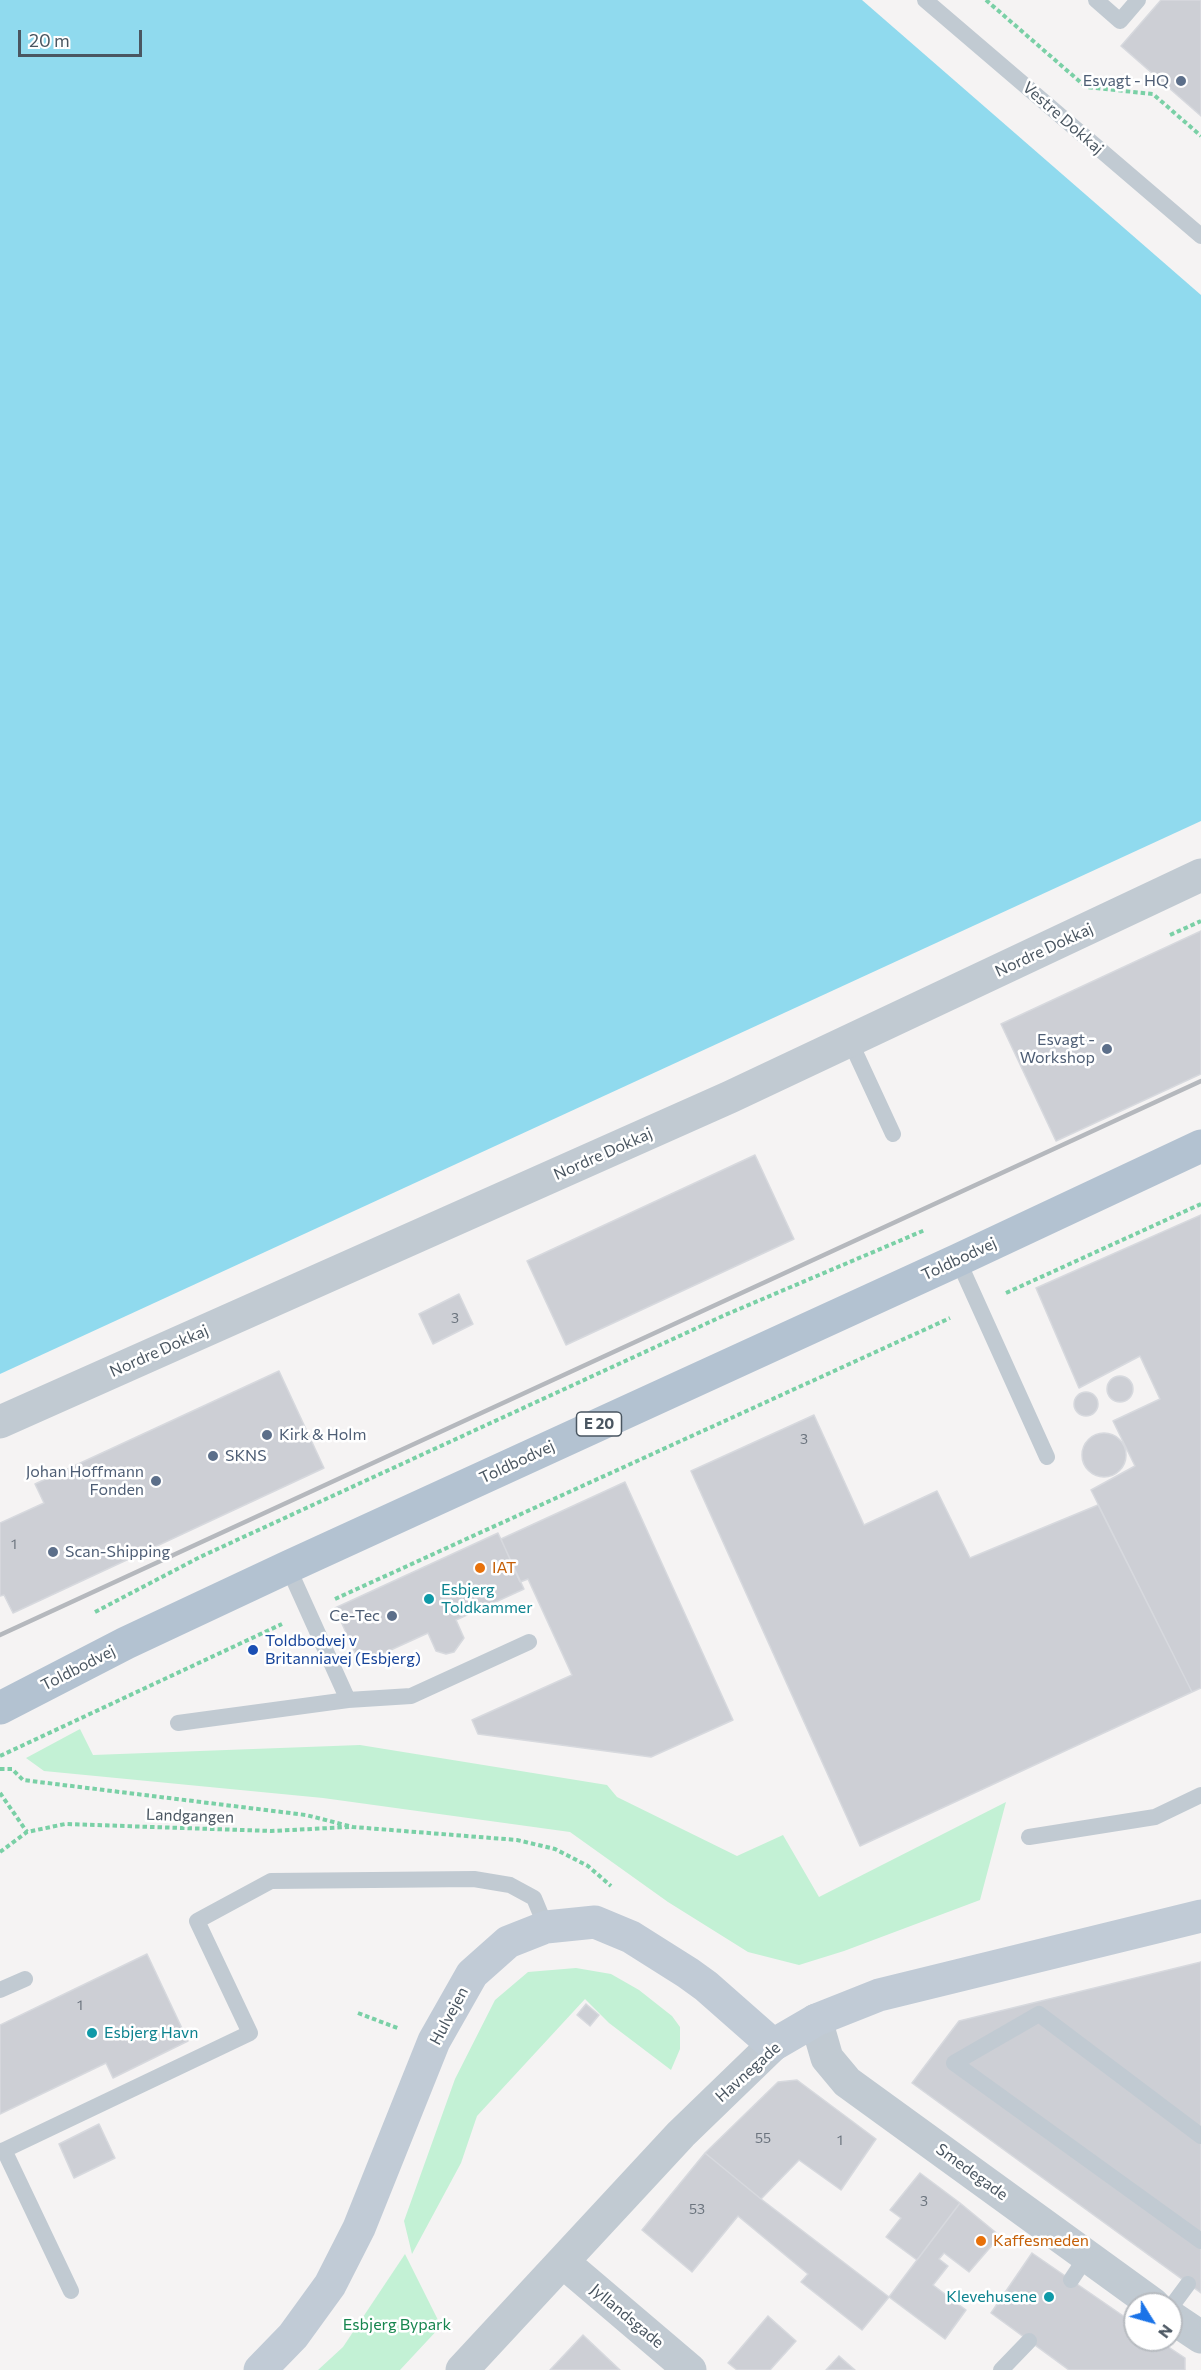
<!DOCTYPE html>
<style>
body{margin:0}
#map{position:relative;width:1201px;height:2370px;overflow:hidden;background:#f5f3f3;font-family:Commissioner,sans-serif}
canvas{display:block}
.north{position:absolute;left:1123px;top:2292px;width:60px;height:60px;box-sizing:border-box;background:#fff;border:2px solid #b7bbc0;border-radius:50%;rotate:127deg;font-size:16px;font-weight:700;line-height:24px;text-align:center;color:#4a5661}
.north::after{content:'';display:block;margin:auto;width:21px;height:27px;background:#1a73e8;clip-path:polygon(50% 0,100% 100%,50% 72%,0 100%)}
.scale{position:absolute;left:18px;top:30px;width:124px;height:27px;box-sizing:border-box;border:3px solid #4a5661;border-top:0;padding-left:8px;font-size:18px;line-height:21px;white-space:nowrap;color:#4a5661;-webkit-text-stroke:4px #fff;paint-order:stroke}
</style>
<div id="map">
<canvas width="1201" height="2370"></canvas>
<div class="north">N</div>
<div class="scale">20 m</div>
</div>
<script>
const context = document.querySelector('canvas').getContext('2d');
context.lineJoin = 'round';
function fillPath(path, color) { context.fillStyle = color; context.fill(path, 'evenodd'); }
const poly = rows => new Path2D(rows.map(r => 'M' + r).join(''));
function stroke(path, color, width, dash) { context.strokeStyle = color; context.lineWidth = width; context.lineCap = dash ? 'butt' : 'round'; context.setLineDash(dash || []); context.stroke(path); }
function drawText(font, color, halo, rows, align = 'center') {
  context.font = font + ' Commissioner,sans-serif'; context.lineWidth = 5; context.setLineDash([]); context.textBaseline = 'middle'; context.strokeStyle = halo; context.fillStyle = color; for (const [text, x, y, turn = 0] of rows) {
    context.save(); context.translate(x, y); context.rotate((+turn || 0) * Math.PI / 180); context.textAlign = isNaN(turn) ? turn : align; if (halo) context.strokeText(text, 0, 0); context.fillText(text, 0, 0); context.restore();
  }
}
const green = poly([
 [80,1729,93,1755,360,1745,607,1785,617,1797,737,1856,783,1835,819,1897,1006,1802,980,1900,844,1951,799,1965,748,1952,668,1902,570,1832,323,1798,44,1771,26,1758],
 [576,1968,611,1974,639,1990,672,2016,680,2027,680,2049,671,2070,609,2023,585,1999,477,2116,461,2163,412,2254,404,2221,455,2079,495,2000,528,1972],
 [405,2254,441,2326,400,2370,318,2370,343,2347]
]);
const water = poly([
 [0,0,862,0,1201,295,1201,821,0,1374]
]);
const building = poly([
 [1161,0,1201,0,1201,116,1121,46,1161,0],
 [1201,931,1201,1074,1056,1141,1001,1024,1201,931],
 [755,1155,794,1239,566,1345,527,1261,755,1155],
 [1201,1215,1201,1688,1192,1692,1091,1490,1135,1466,1113,1421,1160,1399,1140,1356,1079,1388,1036,1288,1201,1215],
 [459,1294,473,1324,433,1344,419,1314,459,1294],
 [279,1371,324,1468,13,1613,4,1595,0,1596,0,1523,44,1503,35,1484,279,1371],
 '1107 1389a13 13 0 1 1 26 0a13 13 0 1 1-26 0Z',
 '1074 1404a12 12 0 1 1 24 0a12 12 0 1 1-24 0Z',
 [814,1415,864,1525,937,1491,970,1558,1098,1505,1192,1692,860,1846,691,1471,814,1415],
 '1082 1455a22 22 0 1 1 44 0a22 22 0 1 1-44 0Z',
 [625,1482,733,1720,651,1757,478,1734,472,1720,572,1675,528,1579,520,1582,501,1539,625,1482],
 [498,1533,524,1589,456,1620,464,1638,454,1652,446,1654,436,1651,428,1633,360,1664,335,1608,498,1533],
 [147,1954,188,2041,113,2078,106,2063,0,2114,0,2025,147,1954],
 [1201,1962,1201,2293,912,2083,959,2021,1201,1962],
 [586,2004,599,2015,590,2026,577,2015,586,2004],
 [797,2080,876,2139,841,2190,799,2160,761,2199,705,2153,778,2082,797,2080],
 [99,2124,115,2158,74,2178,59,2144,99,2124],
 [705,2153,761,2199,889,2297,862,2330,801,2282,808,2274,738,2216,692,2272,642,2230,705,2153],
 [920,2173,960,2203,917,2260,886,2237,901,2218,890,2210,920,2173],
 [960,2203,1000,2236,969,2272,944,2253,939,2259,948,2266,933,2285,966,2310,945,2339,889,2297,960,2203],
 [1032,2253,1135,2324,1135,2340,1158,2340,1185,2358,1185,2370,1069,2370,991,2313,1032,2253],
 [768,2316,796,2341,770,2370,737,2370,728,2363,768,2316],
 [583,2335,620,2370,550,2370,583,2335],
 [839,2356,855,2370,826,2370,839,2356]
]);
const path = poly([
 [986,0,1086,87,1153,94,1201,136],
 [1170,935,1201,921],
 [1006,1293,1201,1204],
 [335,1599,950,1318],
 [95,1612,200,1557,725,1315,925,1230],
 [0,1756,282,1624],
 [0,1769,12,1769,23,1780,306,1815,353,1827,517,1840,555,1849,588,1866,611,1886],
 [0,1793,27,1832],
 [0,1852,27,1832,65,1824,271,1831,349,1827],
 [358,2013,400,2029]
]);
const lane = poly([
 [925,0,1201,236],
 [1096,0,1120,21,1138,0],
 [850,1041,893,1134],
 [958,1260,1047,1457],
 [288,1567,348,1700],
 [178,1723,348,1700,411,1696,529,1642],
 [1029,1837,1155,1817,1201,1795],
 [0,1990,25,1979],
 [1201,2136,1039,2014,954,2063,1201,2241],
 [4,2150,71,2291],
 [0,2152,250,2033,197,1921,271,1881,474,1879,510,1885,534,1898,546,1927],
 [1071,2280,1087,2256],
 [1171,2307,1188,2284],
 [1001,2370,1029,2341]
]);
const street = poly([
 [0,1422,730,1097,1201,875],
 [816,2020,827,2058,847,2082,1153,2304],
 [563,2262,690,2370],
 [1171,2317,1201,2337],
 [462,2370,681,2134,773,2045]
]);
const secondary = poly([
 [260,2370,293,2336,330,2285,359,2228,434,2041,472,1974,508,1942,546,1927,595,1922,631,1937,688,1973,706,1986,773,2045,816,2020,879,1995,1201,1916]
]);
const primary = poly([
 [0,1708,126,1643,288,1567,958,1260,1201,1146]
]);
const rail = poly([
 [0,1635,1201,1081]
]);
const markers = [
 [1181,81,6,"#5c6f8a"],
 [1107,1049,6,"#5c6f8a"],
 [267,1435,6,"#5c6f8a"],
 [213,1456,6,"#5c6f8a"],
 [156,1481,6,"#5c6f8a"],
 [53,1552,6,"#5c6f8a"],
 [480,1568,6,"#e8710a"],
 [429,1599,6,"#0f9aa8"],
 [392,1616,6,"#5c6f8a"],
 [253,1650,6,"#1a4fb4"],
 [92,2033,6,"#0f9aa8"],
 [981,2241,6,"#e8710a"],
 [1049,2297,6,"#0f9aa8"]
];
const numberNames = [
 ["3",455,1318],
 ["3",804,1439],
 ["1",14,1544],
 ["1",80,2005],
 ["55",763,2138],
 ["1",840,2140],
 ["3",924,2201],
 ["53",697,2209]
];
const shields = [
 [599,1424,45]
];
const shieldNames = [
 ["E 20",599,1424]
];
const serviceNames = [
 ["Esvagt - HQ",1169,81],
 ["Esvagt -",1095,1040],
 ["Workshop",1095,1058],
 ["Kirk & Holm",279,1435,"left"],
 ["SKNS",225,1456,"left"],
 ["Johan Hoffmann",144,1472],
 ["Fonden",144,1490],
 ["Scan-Shipping",65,1552,"left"],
 ["Ce-Tec",380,1616]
];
const streetNames = [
 ["Vestre Dokkaj",1063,118,41],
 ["Nordre Dokkaj",1044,950,-25],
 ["Nordre Dokkaj",603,1154,-24],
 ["Toldbodvej",959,1259,-25],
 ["Nordre Dokkaj",159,1351,-24],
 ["Toldbodvej",517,1462,-25],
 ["Toldbodvej",78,1668,-27],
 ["Landgangen",190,1816,2],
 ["Hulvejen",449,2016,-62],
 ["Havnegade",748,2072,-42],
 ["Smedegade",972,2172,36],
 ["Jyllandsgade",627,2316,40]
];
const foodNames = [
 ["IAT",492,1568],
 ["Kaffesmeden",993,2241]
];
const cultureNames = [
 ["Esbjerg",441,1590],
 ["Toldkammer",441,1608],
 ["Esbjerg Havn",104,2033],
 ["Klevehusene",1037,2297,"right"]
];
const transitNames = [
 ["Toldbodvej v",265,1641],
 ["Britanniavej (Esbjerg)",265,1659]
];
const parkNames = [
 ["Esbjerg Bypark",397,2325]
];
fillPath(green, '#c3f1d5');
fillPath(water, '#90daee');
fillPath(building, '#cdcfd5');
stroke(building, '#d7d9de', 1.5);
stroke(path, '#7ad0a6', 4, [4.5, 3]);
stroke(lane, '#c1cad2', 16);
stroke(street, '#c1cad2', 33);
stroke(secondary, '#c1cbd6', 33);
stroke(primary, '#b3c2d1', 33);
stroke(rail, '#b5b8bd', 4.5);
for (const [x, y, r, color] of markers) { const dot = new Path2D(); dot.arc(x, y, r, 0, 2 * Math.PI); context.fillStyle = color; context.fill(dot); stroke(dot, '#fff', 2); }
drawText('14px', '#6b747e', null, numberNames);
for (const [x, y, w] of shields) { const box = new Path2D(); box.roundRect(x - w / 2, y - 12, w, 24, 4.5); context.fillStyle = '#fff'; context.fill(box); stroke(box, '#4a5661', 1.5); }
drawText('bold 15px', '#4a5661', null, shieldNames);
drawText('16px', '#4e5e75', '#fff', serviceNames, 'right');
drawText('16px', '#4a5661', '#fff', streetNames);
drawText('16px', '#c56008', '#fff', foodNames, 'left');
drawText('16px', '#0d838f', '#fff', cultureNames, 'left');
drawText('16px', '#164399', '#fff', transitNames, 'left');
drawText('16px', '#17864f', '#fff', parkNames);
</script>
